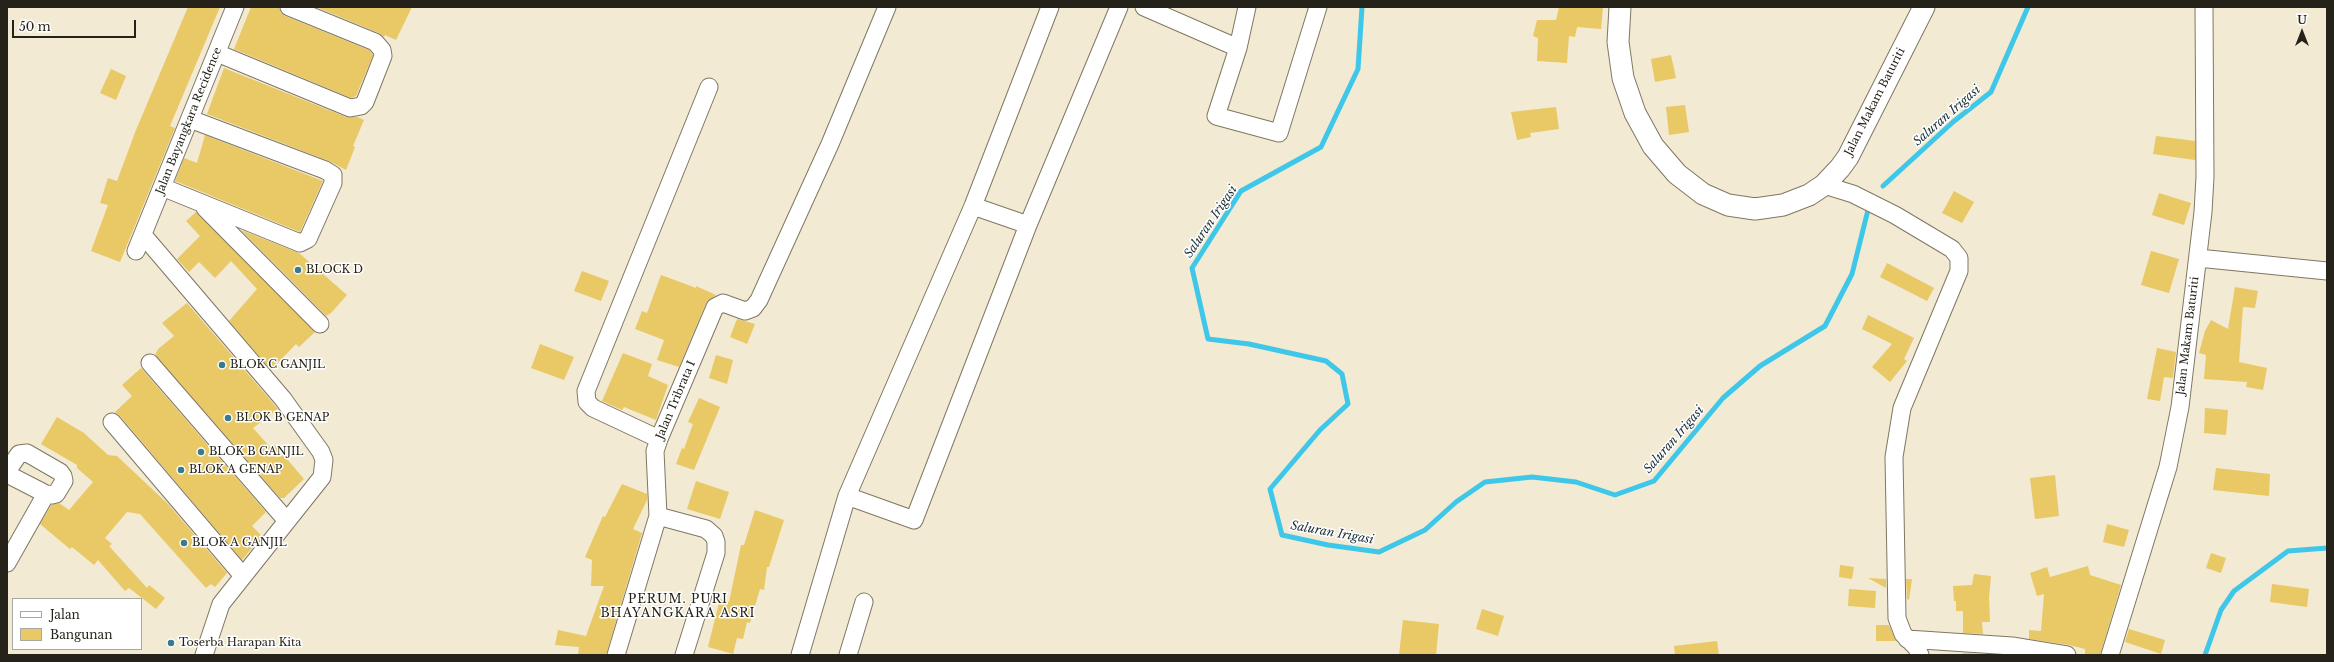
<!DOCTYPE html>
<style>
body{margin:0}
#map{position:relative;width:2334px;height:662px;overflow:hidden;background:#f2ead2;font-family:"Libre Baskerville",serif}
canvas{display:block}
.frame{position:absolute;inset:0;border:8px solid #252219;pointer-events:none}
.legend{position:absolute;left:12px;top:598px;width:130px;height:52px;box-sizing:border-box;background:#fff;border:1px solid #a8a7a3;margin:0;padding:5px 7px;list-style:none;font-size:12px;color:#252219}
.legend li{display:flex;align-items:center;gap:8px;height:20px}
.legend b{width:20px;border:1px solid #a8a7a3}
.north{position:absolute;left:2282px;top:12px;width:40px;height:40px;-webkit-text-stroke:3px #fff;paint-order:stroke;rotate:0deg;font-size:11px;font-weight:700;line-height:16px;text-align:center;color:#252219}
.north::after{content:'';display:block;margin:auto;width:14px;height:18px;background:#252219;clip-path:polygon(50% 0,100% 100%,50% 72%,0 100%)}
.scale{position:absolute;left:12px;top:20px;width:124px;height:18px;box-sizing:border-box;border:2px solid #252219;border-top:0;padding-left:5px;font-size:12px;line-height:14px;white-space:nowrap;color:#252219;-webkit-text-stroke:3px #fff;paint-order:stroke}
</style>
<div id="map">
<canvas width="2334" height="662"></canvas>
<div class="frame"></div>
<ul class="legend">
<li><b style="height:5px;background:#fff"></b>Jalan</li>
<li><b style="height:11px;background:#e9c866"></b>Bangunan</li>
</ul>
<div class="north">U</div>
<div class="scale">50 m</div>
</div>
<script>
const context = document.querySelector('canvas').getContext('2d');
context.lineJoin = 'round';
const poly = rows => new Path2D(rows.map(r => 'M' + r).join(''));
function stroke(path, color, width, dash) { context.strokeStyle = color; context.lineWidth = width; context.lineCap = dash ? 'butt' : 'round'; context.setLineDash(dash || []); context.stroke(path); }
function fillPath(path, color) { context.fillStyle = color; context.fill(path, 'evenodd'); }
function drawText(font, color, halo, rows, align = 'center') {
  context.font = font + ' "Libre Baskerville",serif'; context.lineWidth = 3; context.setLineDash([]); context.textBaseline = 'middle'; context.strokeStyle = halo; context.fillStyle = color; for (const [text, x, y, turn = 0] of rows) {
    context.save(); context.translate(x, y); context.rotate((+turn || 0) * Math.PI / 180); context.textAlign = isNaN(turn) ? turn : align; if (halo) context.strokeText(text, 0, 0); context.fillText(text, 0, 0); context.restore();
  }
}
const stream = poly([
 [1362,7,1358,69,1321,147,1241,191,1192,268,1208,339,1249,344,1326,361,1342,374,1348,404,1320,430,1270,489,1282,535,1328,545,1379,552,1425,530,1456,502,1485,482,1532,477,1576,482,1615,495,1654,481,1723,398,1760,366,1825,326,1852,274,1869,206],
 [1883,186,1953,122,1991,92,2028,7],
 [2205,655,2221,610,2234,591,2288,551,2327,548]
]);
const building = poly([
 [188,7,220,7,170,126,175,128,120,262,91,251,108,205,100,203,108,178,117,181,136,130],
 [251,7,279,7,281,13,285,16,369,50,373,55,356,96,351,98,234,49],
 [316,7,412,7,396,40,385,35,384,37,379,33],
 [1559,7,1603,7,1601,29,1577,27,1575,37,1569,36,1567,63,1537,61,1538,38,1533,36,1537,20,1556,20],
 [1671,55,1676,78,1655,82,1651,59],
 [224,68,346,117,358,117,364,120,353,146,355,147,346,170,329,161,207,114],
 [111,69,126,76,116,100,100,93],
 [1685,105,1689,132,1669,135,1666,107],
 [1556,107,1559,129,1530,133,1531,137,1517,140,1511,112],
 [205,135,323,181,300,232,175,181,184,158,197,163],
 [2156,136,2195,141,2195,160,2153,154],
 [1954,191,1974,202,1962,223,1942,213],
 [2159,193,2191,203,2184,225,2152,215],
 [196,212,315,332,299,347,296,344,271,370,229,321,257,289,231,261,215,278,199,262,189,272,177,259,200,236,186,221],
 [241,230,299,253,347,295,331,313,326,316],
 [2151,251,2179,259,2169,293,2141,285],
 [1887,263,1934,288,1927,301,1880,277],
 [582,271,609,281,601,301,574,291],
 [661,275,696,288,696,286,716,295,706,303,679,367,657,360,664,340,635,329,642,311,647,313],
 [2235,287,2258,291,2255,308,2243,307,2239,362,2267,368,2263,390,2246,387,2247,382,2204,379,2206,355,2199,353,2205,331,2211,320,2228,329],
 [187,303,278,409,253,428,271,448,275,445,304,479,284,498,280,498,155,355,158,349,174,336,162,323],
 [1868,315,1914,338,1904,359,1907,361,1890,382,1872,367,1892,344,1862,329],
 [737,319,755,324,747,344,730,337],
 [540,344,574,357,564,380,531,368],
 [2157,348,2176,352,2173,378,2164,377,2160,401,2147,399],
 [623,353,652,364,648,376,668,385,656,420,624,407,622,410,602,401],
 [716,355,733,360,727,384,709,378],
 [141,368,266,512,252,526,262,536,242,560,120,416,115,412,132,396,122,385],
 [699,398,720,407,694,470,676,464,682,448,684,449,693,424,688,422],
 [2205,408,2228,410,2226,435,2204,433],
 [57,417,84,433,108,455,117,456,168,504,227,573,215,587,211,584,206,588,140,514,127,512,105,538,112,544,109,546,147,588,149,585,165,598,156,609,129,588,125,591,98,560,94,565,72,547,70,549,40,524,51,505,59,503,69,510,93,482,77,468,77,465,41,444],
 [2216,468,2270,474,2269,496,2213,490],
 [2055,475,2059,516,2035,519,2030,478],
 [696,481,729,492,720,519,687,509],
 [622,484,647,494,647,500,633,529,642,533,606,655,578,655,579,647,555,645,558,630,586,636,604,586,591,586,592,560,585,557,603,516,605,517],
 [755,510,784,520,769,567,767,567,764,590,760,589,750,623,747,622,743,639,737,638,733,654,708,647,720,599,729,602,741,545,744,545],
 [2107,524,2129,530,2124,547,2103,542],
 [2211,553,2226,558,2221,573,2206,568],
 [1840,565,1854,567,1852,579,1839,577],
 [2088,566,2090,575,2121,585,2100,655,2085,654,2085,649,2069,645,2029,639,2029,630,2041,631,2044,594,2037,596,2030,573,2047,567,2050,577],
 [1974,574,1991,576,1989,597,1990,622,1982,622,1983,634,1963,633,1963,611,1956,611,1956,601,1954,601,1953,586,1972,585],
 [1868,578,1886,579,1886,588],
 [1906,579,1912,579,1909,600,1907,599],
 [2272,584,2309,589,2307,607,2270,602],
 [1849,589,1876,591,1875,608,1848,606],
 [1482,609,1504,616,1498,636,1476,629],
 [1403,620,1439,624,1436,655,1399,655],
 [1876,625,1889,625,1896,641,1876,641],
 [2129,629,2165,640,2161,654,2125,642],
 [1717,641,1719,655,1675,655,1674,646],
 [1963,653,1985,654,1985,655,1963,655]
]);
const minor = poly([
 [1144,7,1238,48],
 [1247,7,1238,48,1216,116,1279,133,1318,7],
 [217,53,350,108,361,106,365,102,383,56,382,50,375,42,289,7],
 [1824,185,1853,194,1895,215,1952,249,1959,258,1959,271,1902,408,1894,457,1897,618,1903,634,1916,647,1920,655],
 [162,187,300,243,308,239,333,183,333,175,325,170,190,119],
 [973,206,1028,225],
 [205,208,320,324],
 [143,235,283,399,321,452,324,460,322,477,221,604,204,655],
 [136,251,235,7],
 [2198,258,2327,271],
 [150,363,287,521],
 [112,422,243,576],
 [659,439,593,408,587,402,586,391,709,87],
 [847,496,914,520,1028,225,1119,7],
 [658,516,706,529,714,536,716,542,716,553,684,655],
 [7,563,46,494,9,475,10,467,19,454,27,453,60,472,63,476,64,481,56,494,52,495,46,494],
 [1907,639,2012,646,2067,655],
 [616,655,658,516,655,451,659,439,715,307,723,303,745,311,753,308,759,300,830,144,887,7],
 [800,655,847,496,973,206,1050,7],
 [848,655,864,602],
 [2110,655,2168,467,2180,407,2203,212,2205,177,2204,7]
]);
const tertiary = poly([
 [1620,7,1618,42,1623,78,1635,113,1653,146,1677,174,1703,194,1728,205,1755,209,1783,205,1809,195,1824,185,1840,168,1848,157,1924,7]
]);
const markers = [
 [298,270,4,"#397a8c"],
 [222,365,4,"#397a8c"],
 [228,418,4,"#397a8c"],
 [201,452,4,"#397a8c"],
 [181,470,4,"#397a8c"],
 [184,543,4,"#397a8c"],
 [171,643,4,"#397a8c"]
];
const streetNames = [
 ["Jalan Makam Baturiti",1875,102,-63],
 ["Jalan Bayangkara Recidence",189,121,-68],
 ["Jalan Makam Baturiti",2188,336,-83],
 ["Jalan Tribrata I",676,400,-67]
];
const poiNames = [
 ["BLOCK D",306,270],
 ["BLOK C GANJIL",230,365],
 ["BLOK B GENAP",236,418],
 ["BLOK B GANJIL",209,452],
 ["BLOK A GENAP",189,470],
 ["BLOK A GANJIL",192,543],
 ["Toserba Harapan Kita",179,643]
];
const waterNames = [
 ["Saluran Irigasi",1947,116,-41],
 ["Saluran Irigasi",1211,222,-56],
 ["Saluran Irigasi",1674,440,-49],
 ["Saluran Irigasi",1332,533,10]
];
const neighbourhoodNames = [
 ["PERUM. PURI",678,600],
 ["BHAYANGKARA ASRI",678,614]
];
stroke(stream, '#3ec7e9', 5);
fillPath(building, '#e9c866');
stroke(minor, '#7f7762', 19);
stroke(tertiary, '#7f7762', 23);
stroke(minor, '#fff', 17);
stroke(tertiary, '#fff', 21);
for (const [x, y, r, color] of markers) { const dot = new Path2D(); dot.arc(x, y, r, 0, 2 * Math.PI); context.fillStyle = color; context.fill(dot); stroke(dot, '#fff', 1.5); }
drawText('11px', '#252219', '#fff', streetNames);
drawText('11px', '#252219', '#fff', poiNames, 'left');
drawText('italic 12px', '#192f36', '#fff', waterNames);
context.letterSpacing = '1px';
drawText('12px', '#252219', '#fff', neighbourhoodNames);
context.letterSpacing = '0px';
</script>
